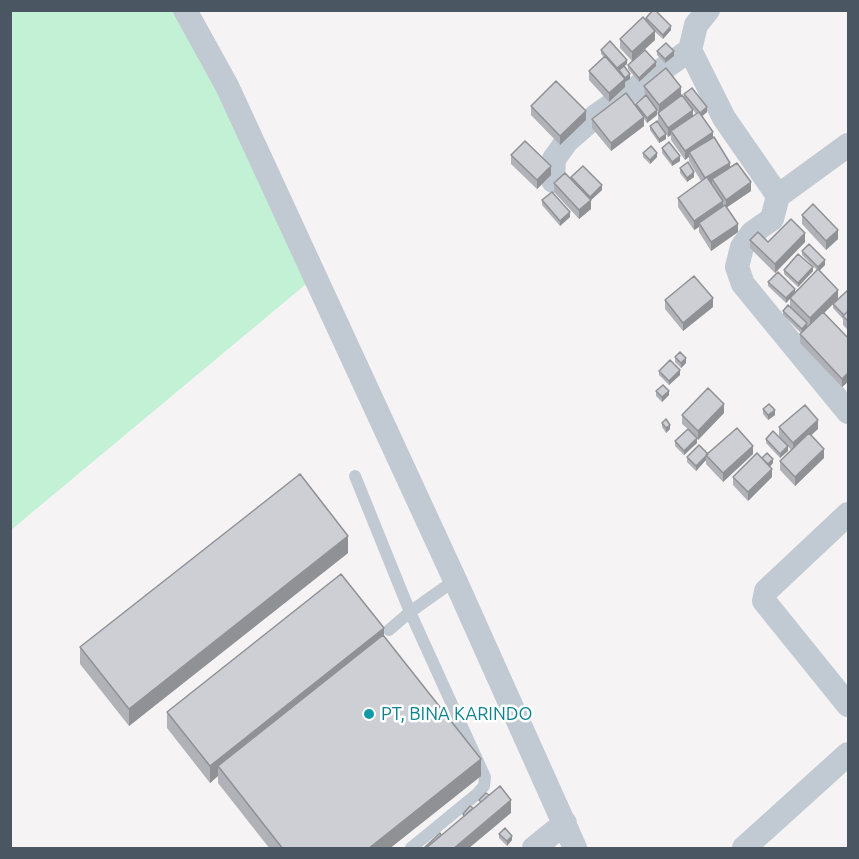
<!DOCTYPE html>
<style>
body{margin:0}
#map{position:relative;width:859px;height:859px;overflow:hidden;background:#f5f3f3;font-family:Ubuntu,sans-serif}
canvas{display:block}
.frame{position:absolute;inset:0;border:12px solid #4a5661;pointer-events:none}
</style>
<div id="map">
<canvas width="859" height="859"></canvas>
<div class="frame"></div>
</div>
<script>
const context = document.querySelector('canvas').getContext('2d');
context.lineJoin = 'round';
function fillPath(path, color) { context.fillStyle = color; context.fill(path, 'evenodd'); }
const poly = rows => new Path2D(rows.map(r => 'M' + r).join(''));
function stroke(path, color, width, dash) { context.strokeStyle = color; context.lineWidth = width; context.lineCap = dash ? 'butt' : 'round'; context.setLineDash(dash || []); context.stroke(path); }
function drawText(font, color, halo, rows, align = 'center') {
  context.font = font + ' Ubuntu,sans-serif'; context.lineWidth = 5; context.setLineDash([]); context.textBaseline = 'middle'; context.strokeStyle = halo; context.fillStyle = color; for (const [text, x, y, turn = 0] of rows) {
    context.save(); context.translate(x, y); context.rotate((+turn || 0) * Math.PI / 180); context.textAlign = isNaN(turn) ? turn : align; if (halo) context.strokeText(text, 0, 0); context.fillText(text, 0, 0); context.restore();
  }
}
const green = poly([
 [11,11,177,11,317,275,11,530]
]);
const service = poly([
 [355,476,410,612,485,777,484,786,477,794,411,848],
 [389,630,410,612,455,580]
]);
const minor = poly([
 [185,10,227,86,455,580,575,848],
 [708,10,696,25,690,50,724,118,778,196],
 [848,145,778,196,772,219,752,233,742,247,737,267,743,284,848,412],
 [553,181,554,159,567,141,597,115,690,50],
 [848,514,766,591,764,601,848,705],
 [534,848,565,823],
 [744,848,848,754]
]);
const wall = poly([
 [646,18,671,30,663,39,655,32,655,40,635,58,656,66,639,82,628,69,628,65,632,61,620,48,620,39,646,20],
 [601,50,627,64,621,69,630,79,625,82,625,87,609,102,589,80,589,71,604,57,601,54],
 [657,51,674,56,665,63,657,55],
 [644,86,684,97,684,94,707,112,702,116,713,137,730,168,751,191,727,207,738,232,711,251,699,232,699,227,694,230,678,207,678,198,701,181,689,161,689,157,685,160,671,140,671,135,668,137,658,121,658,112,657,111,657,115,647,123,644,119,644,126,611,151,592,128,592,119,636,106,636,104,645,96],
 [692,108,696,114,693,116],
 [531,106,586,120,560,145,531,115],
 [650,126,666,139,659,143,650,130],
 [662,148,680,161,672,166,662,153],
 [643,153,657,157,650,164,643,157],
 [511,155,551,175,537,189,511,164],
 [680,168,694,177,687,182,680,173],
 [571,177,602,190,591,200,591,209,579,219,554,192,554,183,571,179],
 [542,200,570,217,560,226,542,205],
 [802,215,838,239,826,250,802,224],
 [750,240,768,242,805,242,775,273,750,248],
 [802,251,825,265,819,271,838,299,849,289,849,331,843,325,843,319,833,308,833,304,824,313,849,339,849,381,842,387,800,343,800,334,801,333,783,315,783,311,790,306,790,299,786,303,768,286,768,282,795,292,817,270,802,255],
 [784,270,813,271,798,287,784,274],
 [665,300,713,307,683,331,665,309],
 [675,357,686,363,681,368,675,362],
 [659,371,680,375,669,385,659,375],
 [656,391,669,395,662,402,656,396],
 [763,409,775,415,768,420,763,414],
 [724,413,698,440,692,433,697,443,684,455,675,446,675,441,688,429,682,424,682,415],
 [662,423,670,429,666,433,662,427],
 [779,427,818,429,811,435,824,458,795,486,780,470,780,461,791,450,779,436],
 [766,439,788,451,780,458,766,443],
 [708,454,753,454,723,482,706,464,706,460,696,471,687,462,687,457],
 [773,463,770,467,772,477,748,501,733,485,733,477],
 [348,553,129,726,80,664,80,647],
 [384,636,481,776,389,849,270,849,218,783,218,776,210,783,167,728,167,712],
 [499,834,512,840,507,846,499,838]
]);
const shadedWall = poly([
 [671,26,671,30,663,39,663,35],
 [655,31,655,40,632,61,632,52],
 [674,51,674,56,665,63,665,59],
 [627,60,627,64,617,72,617,68],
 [656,62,656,66,639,82,639,78],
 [630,74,630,79,625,82,625,87,609,102,609,93,625,78],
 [681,87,681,96,659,114,659,105],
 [707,107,707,112,700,118,700,114],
 [657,110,657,115,647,123,647,118],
 [693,110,693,119,671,131,671,135,668,137,668,128],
 [586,111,586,120,560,145,560,136],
 [644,117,644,126,611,151,611,143],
 [713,132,713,141,689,152,689,157,685,160,685,151],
 [666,134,666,139,659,143,659,139],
 [657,153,657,157,650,164,650,160],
 [680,156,680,161,672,166,672,162],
 [730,163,730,172,712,179,712,182,705,187,705,178],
 [551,166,551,175,537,189,537,180],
 [694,172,694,177,687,182,687,178],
 [751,182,751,191,726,208,726,200],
 [602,185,602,190,590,201,591,200,591,209,579,219,579,210,590,201,590,197],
 [723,201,723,209,699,223,699,227,694,230,694,221],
 [570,212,570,217,560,226,560,221],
 [738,224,738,232,711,251,711,242],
 [838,230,838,239,826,250,826,241],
 [805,233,805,242,775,273,775,264],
 [825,260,825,265,818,272,818,267],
 [813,267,813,271,798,287,798,283],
 [795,289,795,293,786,303,786,298],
 [838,290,838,299,810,327,810,318],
 [713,298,713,307,683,331,683,323],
 [807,323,807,328,802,333,802,329],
 [686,358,686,363,681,368,681,363],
 [680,370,680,375,669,385,669,381],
 [849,372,849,381,842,387,842,379],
 [669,391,669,395,662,402,662,397],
 [724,404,724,413,698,440,698,431],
 [775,410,775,415,768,420,768,415],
 [818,420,818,429,793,452,793,443],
 [670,425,670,429,666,433,666,428],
 [697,438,697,443,684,455,684,451],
 [753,446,753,454,723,482,723,473],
 [788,446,788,451,780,458,780,454],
 [824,449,824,458,795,486,795,477],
 [706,455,706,460,696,471,696,466],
 [773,459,773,463,768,468,768,464],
 [772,469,772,477,748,501,748,492],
 [348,536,348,553,129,726,129,709],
 [384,628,384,645,218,766,218,776,210,783,210,766],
 [481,759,481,776,389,849,368,849],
 [511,800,511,813,468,849,453,849],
 [512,836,512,840,507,846,507,841]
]);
const building = poly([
 [653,10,655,10,671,26,663,35,646,18,653,10],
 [643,17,655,31,632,52,620,39,643,17],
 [610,41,627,60,617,68,601,50,610,41],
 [666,43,674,51,665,59,657,51,666,43],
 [645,50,656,62,639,78,628,65,645,50],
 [605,56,625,79,609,93,589,71,605,56],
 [624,66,630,74,625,78,619,70,624,66],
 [666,68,681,87,659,105,644,86,666,68],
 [556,81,586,111,560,136,531,106,556,81],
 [692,88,707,107,700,113,684,94,692,88],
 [626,93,644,117,611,143,592,119,626,93],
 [646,95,657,110,647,118,636,104,646,95],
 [682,95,693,110,668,128,658,113,682,95],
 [699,112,713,132,685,151,671,131,699,112],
 [657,121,666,134,659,139,650,126,657,121],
 [714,137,730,163,705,178,689,152,714,137],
 [525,141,551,166,537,180,511,155,525,141],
 [669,142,680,156,672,162,662,148,669,142],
 [651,146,657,153,650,160,643,153,651,146],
 [688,162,694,172,687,178,680,168,688,162],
 [737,163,751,182,726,200,712,179,737,163],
 [583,166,602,185,590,197,571,177,583,166],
 [565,173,591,200,579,210,554,183,565,173],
 [707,177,723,201,694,221,678,198,707,177],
 [552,192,570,212,560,221,542,200,552,192],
 [813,204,838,230,826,241,802,215,813,204],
 [725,205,738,224,711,242,699,223,725,205],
 [791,219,805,233,775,264,750,240,758,232,768,242,791,219],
 [809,244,825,260,818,267,802,251,809,244],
 [798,254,813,267,798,283,784,270,798,254],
 [818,269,838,290,810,318,790,298,818,269],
 [778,272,795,289,786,298,768,282,778,272],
 [694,276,713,298,683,323,665,300,694,276],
 [849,289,849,310,844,315,833,304,849,289],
 [788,305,807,323,802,329,783,311,788,305],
 [849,310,849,322,843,316,849,310],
 [823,312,849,339,849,372,842,379,800,334,823,312],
 [680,352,686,358,681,363,675,357,680,352],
 [670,360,680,370,669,381,659,371,670,360],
 [663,385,669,391,662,397,656,391,663,385],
 [708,388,724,404,698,431,682,415,708,388],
 [769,404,775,410,768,415,763,409,769,404],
 [805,405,818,420,793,443,779,427,805,405],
 [666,419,670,425,666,428,662,423,666,419],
 [737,428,753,446,723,473,706,455,737,428],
 [688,429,697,438,684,451,675,441,688,429],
 [773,431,788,446,780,454,766,439,773,431],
 [809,433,824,449,795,477,780,461,809,433],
 [699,445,708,454,696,466,687,457,699,445],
 [757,453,772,469,748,492,733,477,757,453],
 [767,453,773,459,768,464,762,458,767,453],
 [300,474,348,536,129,709,80,647,300,474],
 [341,574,384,628,210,766,167,712,341,574],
 [383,635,481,759,368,849,283,849,218,766,383,635],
 [500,786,511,800,453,849,425,849,500,786],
 [486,793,489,795,481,802,479,800,486,793],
 [470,806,473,808,464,816,463,814,470,806],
 [505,828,512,836,507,841,499,834,505,828],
 [440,833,441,835,426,848,425,847,440,833]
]);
const markers = [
 [369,714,6,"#0f9aa8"]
];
const cultureNames = [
 ["PT, BINA KARINDO",381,714]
];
fillPath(green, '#c3f1d5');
stroke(service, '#c1cad2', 12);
stroke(minor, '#c1cad2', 24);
fillPath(wall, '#b0b2b7');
fillPath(shadedWall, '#909195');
fillPath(building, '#cdcfd5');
stroke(building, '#909195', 1.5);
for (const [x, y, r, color] of markers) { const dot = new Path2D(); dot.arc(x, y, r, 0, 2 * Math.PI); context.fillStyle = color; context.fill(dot); stroke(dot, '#fff', 2); }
drawText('18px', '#0d838f', '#fff', cultureNames, 'left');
</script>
